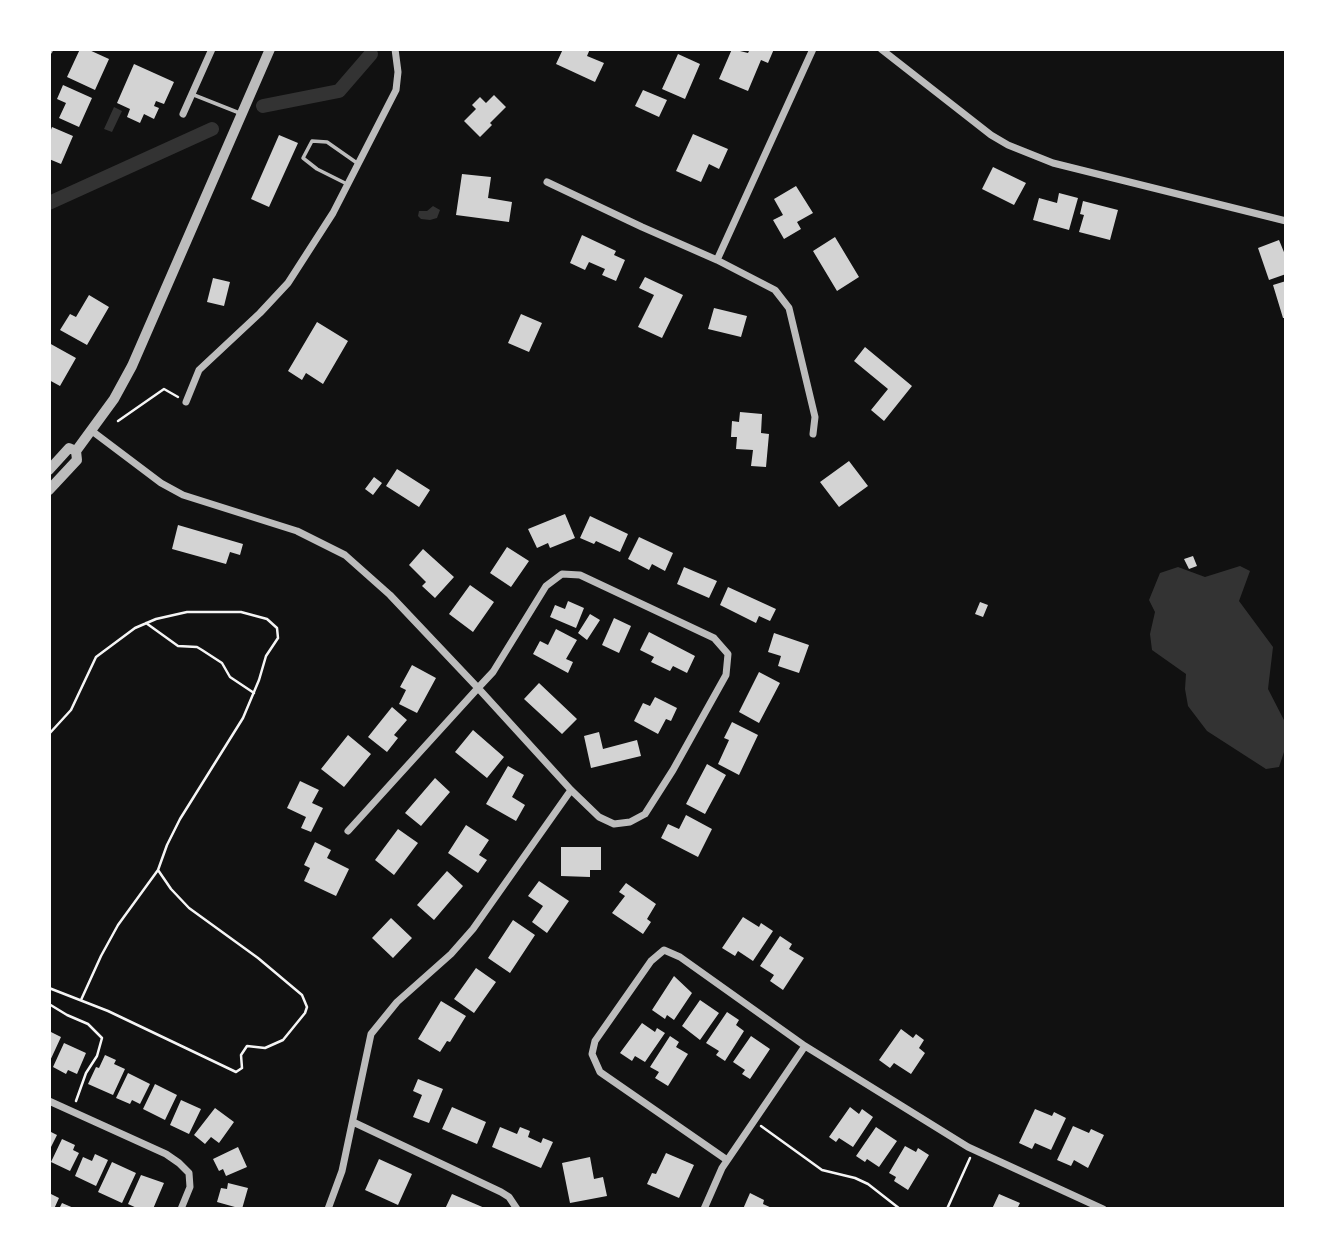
<!DOCTYPE html>
<style>
body{margin:0}
#map{position:relative;width:1335px;height:1258px;overflow:hidden;background:#111;font-family:"IBM Plex Sans",sans-serif}
canvas{display:block}
.frame{position:absolute;inset:0;border:51px solid #fff;pointer-events:none}
</style>
<div id="map">
<canvas width="1335" height="1258"></canvas>
<div class="frame"></div>
</div>
<script>
const context = document.querySelector('canvas').getContext('2d');
context.lineJoin = 'round';
function fillPath(path, color) { context.fillStyle = color; context.fill(path, 'evenodd'); }
const poly = rows => new Path2D(rows.map(r => 'M' + r).join(''));
function stroke(path, color, width, dash) { context.strokeStyle = color; context.lineWidth = width; context.lineCap = dash ? 'butt' : 'round'; context.setLineDash(dash || []); context.stroke(path); }
const water = poly([
 [114,107,122,111,112,132,104,129],
 [433,206,440,210,437,218,430,220,421,219,418,216,419,211,427,211],
 [1240,566,1250,571,1239,601,1273,647,1268,689,1286,724,1286,746,1279,767,1266,769,1207,731,1188,706,1185,689,1186,674,1152,650,1150,634,1155,612,1149,600,1160,573,1178,567,1205,577]
]);
const canal = poly([
 [263,106,339,91,371,54],
 [49,203,212,129]
]);
const building = poly([
 [80,49,87,49,109,59,95,90,67,77],
 [563,49,590,49,587,56,604,63,595,82,556,64],
 [732,49,748,53,750,49,774,49,768,63,761,60,748,91,719,79],
 [678,54,700,64,685,99,662,89],
 [134,64,174,82,164,104,156,101,154,106,159,108,154,119,144,114,140,123,127,117,130,109,117,103],
 [63,85,92,98,79,127,59,118,66,103,57,99],
 [643,90,667,100,659,117,635,106],
 [494,95,506,107,490,123,492,125,480,137,464,121,476,109,472,105,480,97,486,103],
 [52,127,73,136,61,164,49,159,49,135],
 [693,134,728,149,719,169,709,164,701,182,676,171],
 [279,135,298,143,269,207,251,199],
 [993,167,1026,183,1014,205,982,189],
 [462,174,491,177,488,198,512,202,509,222,456,215],
 [796,186,813,213,797,222,801,229,784,239,773,220,783,215,774,199],
 [1059,193,1078,198,1069,230,1033,220,1039,198,1057,203],
 [1083,201,1118,210,1110,240,1079,232,1084,215,1080,214],
 [582,235,616,251,614,255,625,260,616,281,602,275,605,269,589,262,585,270,570,263],
 [835,237,859,277,837,291,813,251],
 [1279,240,1286,257,1286,274,1269,280,1258,248],
 [645,277,683,295,662,338,638,327,654,295,639,288],
 [213,278,230,282,224,306,207,302],
 [1286,281,1286,318,1283,318,1273,285],
 [89,295,109,307,87,345,60,330,70,314,76,317],
 [714,308,747,316,741,337,708,329],
 [521,314,542,323,529,352,508,343],
 [317,322,348,341,323,384,306,373,302,380,288,371],
 [49,343,76,358,60,386,49,380],
 [865,347,912,386,884,421,871,410,888,389,854,361],
 [740,412,762,414,761,433,769,434,766,467,751,466,753,450,736,449,737,437,731,437,732,421,739,422],
 [849,461,868,486,839,507,820,482],
 [397,469,430,490,419,507,386,486],
 [374,477,382,483,373,495,365,489],
 [565,514,575,538,550,548,548,543,537,548,528,529],
 [590,516,628,534,620,552,596,541,594,544,580,538],
 [178,525,243,544,240,555,230,552,226,564,172,549],
 [639,537,673,553,665,571,652,564,649,570,628,559],
 [507,547,529,561,511,587,490,573],
 [423,549,454,577,435,598,422,586,426,582,409,565],
 [1193,556,1197,566,1189,569,1184,559],
 [684,567,717,581,709,598,677,584],
 [470,585,494,602,473,632,449,614],
 [728,587,776,609,770,621,759,616,756,623,720,605],
 [568,601,584,608,576,628,550,617,555,605,565,609],
 [980,602,988,605,983,617,975,614],
 [590,614,600,620,587,640,578,633],
 [614,618,631,626,619,653,602,645],
 [556,629,577,640,566,659,573,662,568,673,533,654,540,641,548,645],
 [649,632,695,656,687,673,673,666,670,671,651,662,654,657,640,650],
 [774,633,809,645,799,673,778,666,781,656,768,652],
 [412,665,436,678,417,713,399,704,406,690,400,687],
 [759,672,780,683,759,723,739,712],
 [539,683,577,719,562,734,524,699],
 [655,697,677,708,671,721,666,719,658,734,634,721,643,703,650,706],
 [392,707,407,720,394,735,398,738,387,752,368,737],
 [732,722,758,735,739,775,718,764,729,740,724,738],
 [473,730,504,757,487,778,455,752],
 [599,732,603,749,637,740,641,756,591,768,584,736],
 [348,735,371,754,344,787,321,769],
 [707,764,726,775,705,814,686,804],
 [508,766,524,775,512,797,525,805,516,821,486,804],
 [435,778,450,792,421,826,405,813],
 [300,781,319,790,312,803,323,808,311,832,301,828,306,817,287,808],
 [686,815,712,829,698,857,661,838,668,824,679,829],
 [466,825,489,840,479,855,487,860,478,873,448,853],
 [398,829,418,843,394,875,375,860],
 [315,842,331,850,327,858,349,869,336,896,304,881,310,868,304,865],
 [561,847,601,847,601,870,590,870,590,877,561,876],
 [447,871,463,886,434,920,417,905],
 [539,881,569,901,547,933,532,922,543,906,528,896],
 [626,883,656,904,647,919,651,922,643,934,612,913,625,896,619,892],
 [743,917,759,927,761,923,773,931,753,961,738,951,735,956,722,948],
 [391,918,412,938,393,958,372,938],
 [513,920,535,935,510,973,488,958],
 [780,936,792,944,789,949,804,958,783,990,770,981,774,975,760,966],
 [476,968,496,982,474,1013,454,999],
 [674,976,692,993,674,1020,667,1015,665,1019,652,1010],
 [700,1000,719,1013,700,1040,682,1026],
 [441,1001,466,1016,450,1042,447,1041,440,1052,418,1039],
 [727,1012,739,1020,736,1025,744,1031,725,1061,716,1055,719,1051,706,1043],
 [642,1023,655,1032,657,1028,665,1033,645,1062,635,1056,632,1061,620,1053],
 [901,1029,913,1038,916,1034,924,1040,919,1048,925,1053,911,1074,894,1063,890,1068,879,1060],
 [49,1031,61,1037,49,1063],
 [670,1036,679,1042,676,1047,688,1054,668,1086,655,1078,659,1072,650,1067],
 [751,1036,770,1049,750,1079,742,1074,745,1070,733,1062],
 [64,1043,86,1053,77,1074,68,1070,66,1074,53,1067],
 [105,1055,116,1060,114,1064,125,1069,113,1095,88,1084,96,1067,99,1068],
 [128,1073,150,1084,140,1104,132,1100,130,1104,116,1098],
 [418,1079,443,1089,429,1123,413,1117,422,1095,413,1091],
 [155,1084,177,1095,165,1120,143,1109],
 [181,1100,201,1109,189,1134,170,1125],
 [452,1107,486,1122,477,1144,442,1129],
 [850,1107,859,1114,862,1109,873,1117,853,1147,839,1138,836,1142,829,1137],
 [215,1108,234,1122,219,1143,211,1137,205,1144,194,1135],
 [1035,1109,1052,1116,1054,1112,1066,1118,1051,1150,1035,1143,1032,1149,1019,1143],
 [1073,1126,1089,1133,1091,1129,1104,1135,1088,1168,1074,1160,1071,1166,1057,1160],
 [500,1127,517,1134,520,1127,530,1131,528,1137,541,1143,543,1138,553,1142,541,1168,492,1147],
 [876,1127,897,1141,879,1167,867,1159,865,1162,856,1156],
 [49,1131,57,1135,49,1151],
 [62,1139,75,1145,73,1150,79,1153,70,1171,51,1162],
 [905,1146,916,1152,918,1148,929,1155,908,1190,894,1181,896,1177,889,1173],
 [238,1147,247,1167,226,1176,223,1169,219,1171,213,1159],
 [666,1153,694,1165,679,1198,647,1184,652,1173,656,1174],
 [95,1154,108,1160,96,1186,75,1176,83,1157,92,1161],
 [590,1157,594,1179,603,1177,607,1196,570,1203,562,1163],
 [379,1159,412,1174,398,1205,365,1190],
 [112,1162,136,1173,122,1203,98,1192],
 [141,1175,164,1183,153,1209,139,1209,128,1204],
 [228,1183,248,1188,242,1209,217,1202,221,1188,227,1189],
 [49,1193,59,1198,54,1209,49,1209],
 [750,1193,764,1200,763,1204,774,1209,743,1209],
 [452,1194,487,1209,445,1209],
 [999,1194,1020,1203,1017,1209,992,1209],
 [62,1203,76,1209,59,1209]
]);
const path = poly([
 [118,421,164,389,178,397],
 [146,623,178,646,197,647,202,650,222,663,230,677,254,693],
 [49,734,71,710,96,657,135,628,156,619,187,612,241,612,267,619,277,628,278,638,266,656,259,680,243,718,180,819,167,845,158,870,118,925,101,956,81,1000],
 [49,988,108,1011,236,1072,242,1068,241,1055,247,1046,265,1048,283,1040,305,1013,307,1007,302,995,258,958,189,908,171,889,158,870],
 [49,1004,67,1015,88,1024,102,1038,97,1056,86,1073,76,1101],
 [761,1126,822,1170,855,1178,868,1184,900,1209],
 [947,1209,970,1158]
]);
const service = poly([
 [194,95,242,114],
 [347,184,317,169,303,158,312,141,327,142,357,163]
]);
const minor = poly([
 [881,49,991,135,1008,145,1053,163,1286,221],
 [49,51,50,49],
 [183,114,212,49],
 [547,182,642,227,717,260,775,290,789,308,815,417,813,434],
 [717,260,813,49],
 [186,402,199,370,260,313,288,283,333,213,396,90,398,72,395,49],
 [92,431,161,483,183,495,297,531,345,555,390,595,478,688,571,790,599,817,614,824,630,822,645,814,673,770,726,675,728,654,714,638,580,575,562,574,546,586,493,672,478,688,348,831],
 [49,1101,166,1154,179,1163,189,1173,190,1187,181,1209],
 [353,1122,501,1192,509,1197,517,1209],
 [727,1160,600,1072,592,1054,595,1041,651,961,664,950,680,957,805,1046,968,1147,1103,1209],
 [328,1209,342,1171,371,1034,397,1002,451,954,473,929,571,790],
 [704,1209,722,1168,805,1046]
]);
const tertiary = poly([
 [76,451,114,399,132,366,270,49],
 [49,470,69,448,76,451,77,460,49,490]
]);
fillPath(water, '#333');
stroke(canal, '#333', 14);
fillPath(building, '#d3d3d3');
stroke(path, '#f5f5f5', 2.5);
stroke(service, '#bcbcbc', 3.5);
stroke(minor, '#bcbcbc', 7);
stroke(tertiary, '#bcbcbc', 10);
</script>
